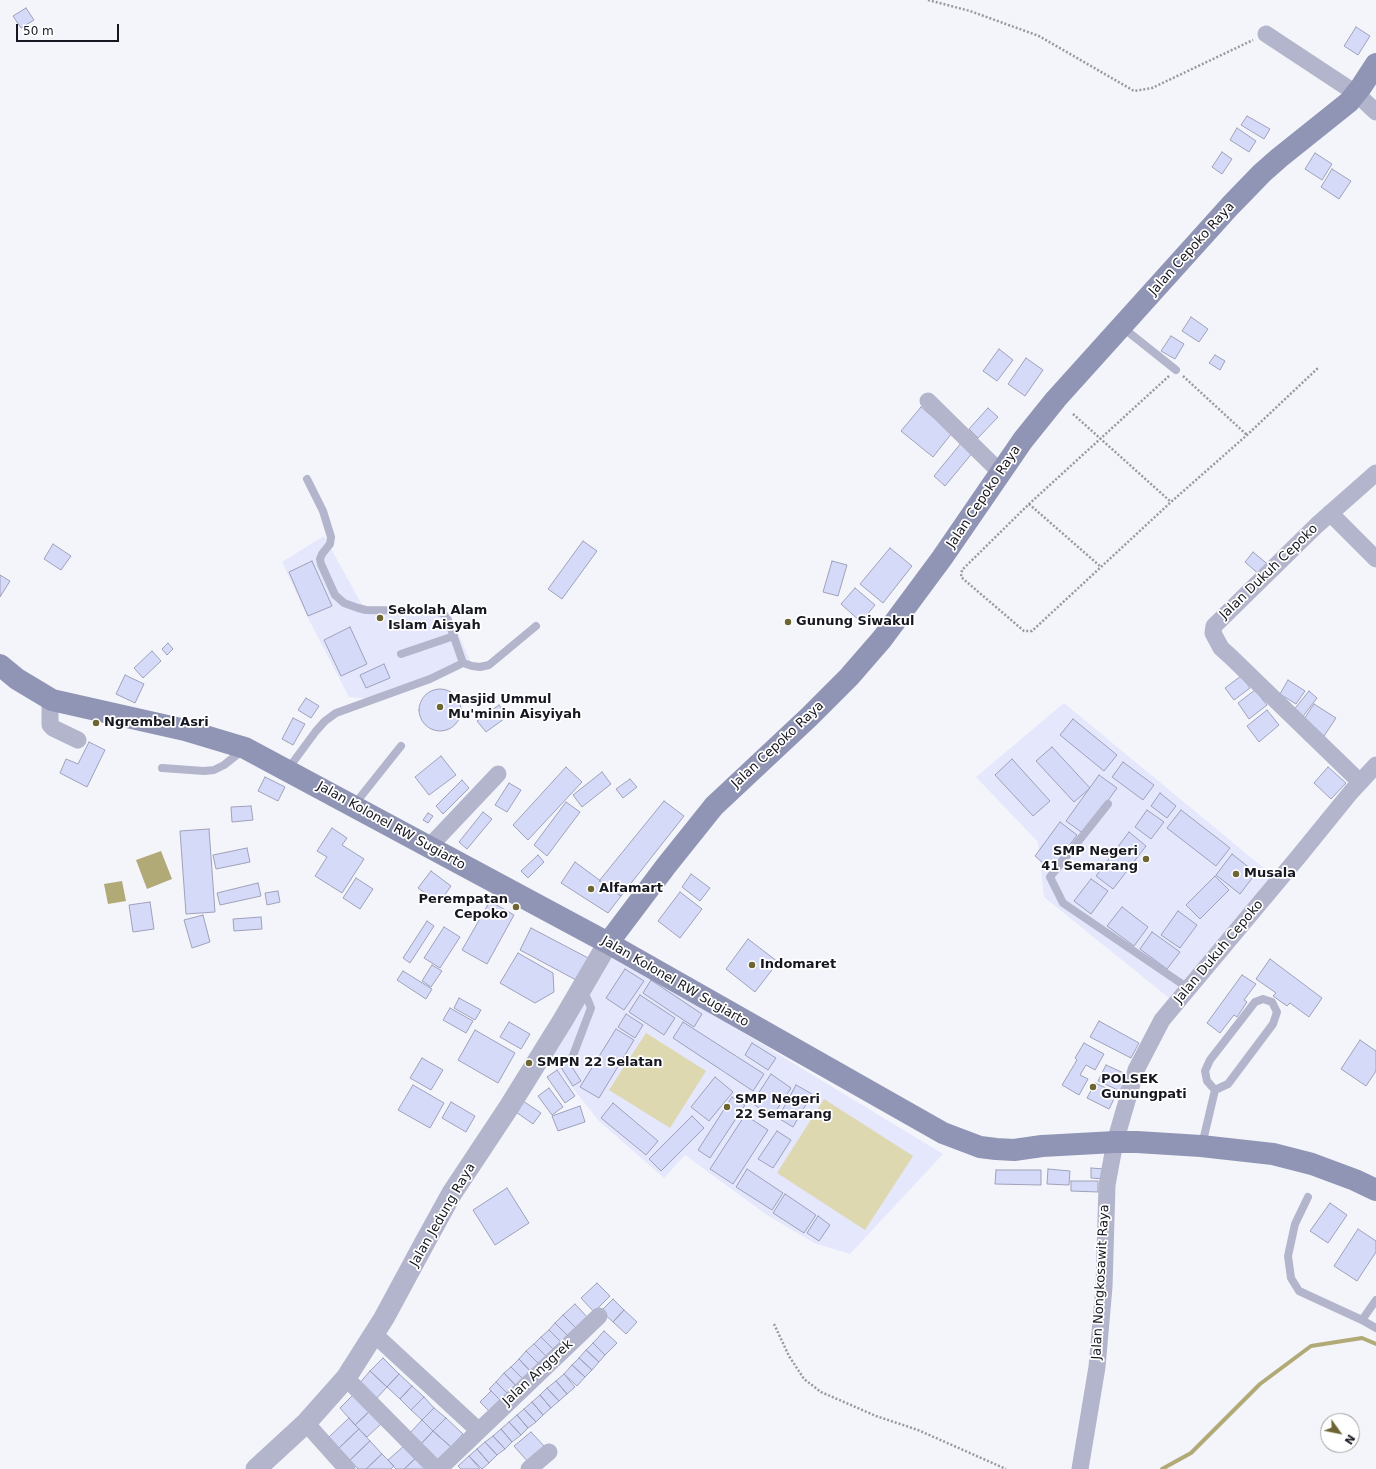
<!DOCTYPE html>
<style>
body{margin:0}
#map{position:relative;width:1376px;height:1469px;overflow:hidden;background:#f4f5fa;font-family:"DejaVu Sans",sans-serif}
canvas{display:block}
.north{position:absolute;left:1320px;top:1413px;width:40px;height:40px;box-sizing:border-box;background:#fff;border:1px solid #a2a2a6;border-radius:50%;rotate:123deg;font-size:11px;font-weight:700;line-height:16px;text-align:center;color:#161720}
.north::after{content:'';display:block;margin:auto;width:14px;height:18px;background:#6d6633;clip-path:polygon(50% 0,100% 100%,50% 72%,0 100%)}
.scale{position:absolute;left:16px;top:24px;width:103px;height:18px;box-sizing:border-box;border:2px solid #161720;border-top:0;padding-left:5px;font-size:12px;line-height:14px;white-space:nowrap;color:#161720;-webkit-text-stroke:3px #fff;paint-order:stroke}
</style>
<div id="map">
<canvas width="1376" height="1469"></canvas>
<div class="north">N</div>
<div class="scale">50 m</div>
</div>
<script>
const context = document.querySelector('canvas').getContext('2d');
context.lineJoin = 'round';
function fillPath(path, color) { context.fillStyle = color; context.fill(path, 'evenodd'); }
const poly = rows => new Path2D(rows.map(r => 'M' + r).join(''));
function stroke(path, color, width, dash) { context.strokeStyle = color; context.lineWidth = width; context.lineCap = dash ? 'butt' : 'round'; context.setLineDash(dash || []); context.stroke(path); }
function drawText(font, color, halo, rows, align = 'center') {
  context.font = font + ' "DejaVu Sans",sans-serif'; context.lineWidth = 3.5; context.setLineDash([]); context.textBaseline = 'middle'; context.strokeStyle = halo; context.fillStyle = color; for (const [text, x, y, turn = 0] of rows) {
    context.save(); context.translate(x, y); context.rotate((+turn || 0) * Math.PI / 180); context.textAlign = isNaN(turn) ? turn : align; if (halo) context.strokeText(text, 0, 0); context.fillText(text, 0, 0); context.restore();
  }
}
const built = poly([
 [324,536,366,612,450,614,471,663,370,699,349,697,310,622,282,562],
 [1064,703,1272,875,1169,998,1044,897,1038,842,976,777],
 [613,954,943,1154,850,1254,814,1243,767,1215,685,1155,664,1178,599,1121,550,1060]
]);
const green = poly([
 [646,1033,706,1071,670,1128,609,1090],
 [824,1099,913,1156,865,1230,777,1173]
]);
const water = poly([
 [161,851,172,879,147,889,136,860],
 [122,881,126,901,108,904,104,884]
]);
const stream = poly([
 [1162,1469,1191,1453,1260,1384,1311,1346,1362,1338,1376,1344]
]);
const building = poly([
 [26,8,34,20,21,28,13,16,26,8],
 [1356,27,1370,36,1358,55,1344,46,1356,27],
 [1247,116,1270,129,1264,139,1241,125,1247,116],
 [1237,128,1256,141,1249,152,1230,140,1237,128],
 [1222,152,1232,159,1222,174,1212,167,1222,152],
 [1315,153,1332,164,1322,180,1305,169,1315,153],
 [1332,169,1351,181,1339,199,1321,187,1332,169],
 [1191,317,1208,329,1199,342,1182,331,1191,317],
 [1171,336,1184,344,1175,359,1161,351,1171,336],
 [999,349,1013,360,997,381,983,371,999,349],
 [1215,355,1225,361,1220,370,1209,363,1215,355],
 [1026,358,1043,370,1025,396,1008,384,1026,358],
 [921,407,952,433,933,457,901,431,921,407],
 [988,408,998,417,978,438,969,429,988,408],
 [962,442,974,451,945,486,934,476,962,442],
 [583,541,597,551,562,599,548,589,583,541],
 [53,544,71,556,61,570,44,559,53,544],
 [890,548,912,566,883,603,860,584,890,548],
 [1253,552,1271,567,1262,577,1245,562,1253,552],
 [312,561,332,606,308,616,289,572,312,561],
 [832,561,847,565,838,596,823,592,832,561],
 [0,575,10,581,0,597,0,575],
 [855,588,875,605,861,622,841,604,855,588],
 [350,627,367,664,341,676,324,640,350,627],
 [168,643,173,649,167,655,162,649,168,643],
 [152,651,161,661,143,678,134,668,152,651],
 [384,664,390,678,366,688,360,675,384,664],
 [125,675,144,684,135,703,116,694,125,675],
 [1241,676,1250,688,1234,700,1225,688,1241,676],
 [1288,680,1305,691,1296,704,1280,694,1288,680],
 '419 710a21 21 0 1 1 42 0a21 21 0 1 1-42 0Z',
 [1255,690,1267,705,1249,719,1238,703,1255,690],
 [1309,691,1317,698,1301,719,1292,712,1309,691],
 [306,698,319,706,311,718,298,710,306,698],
 [1314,704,1336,718,1324,736,1302,722,1314,704],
 [499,705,508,716,486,732,477,721,499,705],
 [1267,710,1279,725,1259,742,1247,726,1267,710],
 [293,718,305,724,293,745,282,739,293,718],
 [1073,719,1117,755,1104,771,1060,735,1073,719],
 [89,742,105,750,87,787,60,773,66,759,78,764,89,742],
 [1052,747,1090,788,1074,802,1036,761,1052,747],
 [441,756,456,775,429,795,415,777,441,756],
 [1012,759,1050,801,1033,816,995,775,1012,759],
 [1123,762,1154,785,1143,800,1112,777,1123,762],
 [566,767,582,782,528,840,513,825,566,767],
 [1328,767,1346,783,1331,799,1314,783,1328,767],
 [602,772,611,784,582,807,573,795,602,772],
 [1099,775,1117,788,1084,834,1066,821,1099,775],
 [265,777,285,787,278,801,258,791,265,777],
 [630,779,637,787,623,798,616,789,630,779],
 [462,780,469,788,443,814,436,806,462,780],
 [509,783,521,790,507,812,495,805,509,783],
 [1160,793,1176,806,1167,818,1151,806,1160,793],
 [664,801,684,816,621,896,599,881,664,801],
 [566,802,580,812,547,856,534,845,566,802],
 [251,806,253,820,232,822,231,807,251,806],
 [1147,810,1164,822,1151,839,1135,827,1147,810],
 [1181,810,1230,848,1216,866,1167,828,1181,810],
 [483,812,492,819,467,849,459,842,483,812],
 [428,813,433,816,428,823,423,820,428,813],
 [1060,822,1077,835,1051,870,1035,856,1060,822],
 [332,828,347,838,342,845,364,859,342,893,315,876,327,857,317,851,332,828],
 [209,829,215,912,186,914,180,831,209,829],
 [1129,832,1146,846,1113,889,1096,876,1129,832],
 [247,848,250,862,216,869,213,855,247,848],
 [1232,854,1256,873,1240,894,1216,875,1232,854],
 [538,855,544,862,528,878,521,871,538,855],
 [575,862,621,896,608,913,561,883,575,862],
 [431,871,451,886,439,903,418,888,431,871],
 [691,874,710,888,700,901,682,887,691,874],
 [1215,876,1229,890,1200,919,1186,905,1215,876],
 [356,878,373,889,360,909,343,898,356,878],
 [1091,879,1108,891,1091,914,1074,901,1091,879],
 [258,883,261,896,220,905,217,893,258,883],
 [278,891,280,902,267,905,265,893,278,891],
 [680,892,702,909,680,938,658,921,680,892],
 [490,901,514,915,487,964,462,950,490,901],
 [150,902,154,929,133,932,129,905,150,902],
 [1122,907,1148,927,1134,946,1107,926,1122,907],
 [1178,911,1197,925,1180,948,1161,935,1178,911],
 [203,915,210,942,192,948,184,920,203,915],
 [261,917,262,929,234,931,233,919,261,917],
 [427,921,434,926,410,963,403,958,427,921],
 [444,927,460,937,440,968,424,958,444,927],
 [531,928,590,959,578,981,520,950,531,928],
 [1152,932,1180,952,1167,969,1140,949,1152,932],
 [748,939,778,962,755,992,726,969,748,939],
 [518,953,553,973,554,992,535,1003,500,983,518,953],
 [1270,959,1322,998,1309,1017,1290,1003,1287,1006,1273,996,1276,993,1256,979,1270,959],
 [432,965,442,971,431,987,422,981,432,965],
 [625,969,644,981,624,1010,606,998,625,969],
 [403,971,432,989,426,999,397,980,403,971],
 [1242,975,1256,984,1244,1000,1247,1002,1237,1017,1234,1015,1220,1033,1207,1023,1242,975],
 [651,980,702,1014,694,1027,643,993,651,980],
 [640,995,675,1018,664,1035,629,1012,640,995],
 [459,998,481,1010,475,1020,454,1008,459,998],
 [450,1008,473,1021,466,1033,443,1020,450,1008],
 [626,1014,643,1025,635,1038,618,1027,626,1014],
 [1099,1021,1139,1043,1131,1058,1090,1037,1099,1021],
 [509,1022,530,1034,521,1049,500,1037,509,1022],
 [683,1022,764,1074,753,1091,673,1038,683,1022],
 [616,1029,634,1040,599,1098,580,1087,616,1029],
 [475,1030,515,1053,498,1083,458,1060,475,1030],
 [1360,1040,1376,1051,1376,1071,1366,1086,1341,1069,1360,1040],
 [752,1043,776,1058,768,1070,745,1055,752,1043],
 [1084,1043,1104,1054,1095,1070,1086,1065,1080,1075,1088,1079,1079,1095,1062,1085,1077,1060,1075,1058,1084,1043],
 [565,1056,581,1081,573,1086,557,1061,565,1056],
 [422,1058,443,1070,431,1090,410,1078,422,1058],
 [1106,1065,1128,1075,1120,1091,1098,1081,1106,1065],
 [557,1070,575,1096,565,1103,547,1077,557,1070],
 [771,1074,791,1088,772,1117,752,1103,771,1074],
 [715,1077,733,1092,709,1121,691,1107,715,1077],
 [1095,1083,1117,1093,1109,1109,1087,1098,1095,1083],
 [413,1085,444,1103,430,1128,398,1110,413,1085],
 [796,1085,812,1094,793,1127,778,1118,796,1085],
 [549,1088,563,1107,552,1115,538,1096,549,1088],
 [732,1097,745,1105,710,1158,698,1150,732,1097],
 [523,1101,541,1113,533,1124,516,1112,523,1101],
 [451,1102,475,1116,466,1132,442,1118,451,1102],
 [613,1103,658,1141,646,1155,601,1118,613,1103],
 [580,1106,585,1122,558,1131,552,1116,580,1106],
 [745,1115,768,1130,733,1184,710,1169,745,1115],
 [692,1116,704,1128,661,1171,649,1159,692,1116],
 [777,1131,791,1140,773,1168,758,1159,777,1131],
 [1091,1168,1104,1169,1104,1179,1091,1178,1091,1168],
 [747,1169,783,1193,772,1210,736,1187,747,1169],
 [1048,1169,1070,1171,1069,1185,1047,1184,1048,1169],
 [996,1170,1041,1170,1041,1185,995,1184,996,1170],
 [1071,1181,1098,1181,1098,1192,1071,1191,1071,1181],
 [507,1188,529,1223,495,1245,473,1210,507,1188],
 [785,1194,816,1215,804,1233,773,1213,785,1194],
 [1330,1203,1347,1215,1328,1243,1310,1231,1330,1203],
 [818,1216,830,1225,819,1241,807,1233,818,1216],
 [1358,1229,1376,1241,1376,1252,1357,1281,1334,1266,1358,1229],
 [597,1283,610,1296,594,1312,581,1298,597,1283],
 [613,1299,624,1310,613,1322,601,1311,613,1299],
 [575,1304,588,1318,577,1329,563,1315,575,1304],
 [624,1310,637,1322,626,1334,613,1322,624,1310],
 [563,1315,577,1329,569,1337,555,1323,563,1315],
 [555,1323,569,1337,562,1343,549,1330,555,1323],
 [549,1330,562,1343,555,1351,541,1337,549,1330],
 [604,1331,617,1343,605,1355,593,1343,604,1331],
 [541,1337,555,1351,548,1358,534,1344,541,1337],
 [593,1343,605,1355,599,1362,586,1350,593,1343],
 [534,1344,548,1358,540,1365,526,1351,534,1344],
 [586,1350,599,1362,592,1370,579,1358,586,1350],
 [526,1351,540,1365,532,1373,519,1359,526,1351],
 [383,1358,399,1374,387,1387,370,1371,383,1358],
 [579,1358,592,1370,585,1377,572,1365,579,1358],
 [519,1359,532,1373,524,1380,511,1367,519,1359],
 [572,1365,585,1377,577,1386,564,1374,572,1365],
 [511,1367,524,1380,517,1387,504,1373,511,1367],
 [370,1371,387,1387,374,1401,358,1385,370,1371],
 [504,1373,517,1387,509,1395,496,1382,504,1373],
 [399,1374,412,1386,400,1399,387,1387,399,1374],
 [564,1374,575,1387,567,1394,556,1381,564,1374],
 [556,1381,567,1394,559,1401,547,1388,556,1381],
 [496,1382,509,1395,502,1402,489,1389,496,1382],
 [412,1386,424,1397,411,1410,400,1399,412,1386],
 [547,1388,559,1401,551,1408,540,1395,547,1388],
 [491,1391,502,1402,491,1413,480,1402,491,1391],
 [355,1393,371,1410,355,1425,340,1408,355,1393],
 [540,1395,551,1408,543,1415,532,1402,540,1395],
 [424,1397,434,1408,422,1420,411,1410,424,1397],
 [532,1402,543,1415,536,1422,524,1409,532,1402],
 [434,1408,446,1418,433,1431,422,1420,434,1408],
 [524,1409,536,1422,528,1428,517,1415,524,1409],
 [371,1410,382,1423,367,1437,355,1425,371,1410],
 [517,1415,528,1428,521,1435,509,1422,517,1415],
 [349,1418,359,1429,339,1448,329,1437,349,1418],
 [446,1418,463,1434,451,1447,433,1431,446,1418],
 [422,1420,433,1431,421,1444,409,1434,422,1420],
 [509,1422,521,1435,512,1442,501,1429,509,1422],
 [359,1429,370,1441,350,1460,339,1448,359,1429],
 [501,1429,512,1442,505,1449,493,1436,501,1429],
 [433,1431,451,1447,438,1461,421,1444,433,1431],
 [531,1432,545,1447,528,1462,514,1446,531,1432],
 [493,1436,505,1449,497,1455,485,1442,493,1436],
 [370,1441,382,1454,366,1469,358,1469,350,1460,370,1441],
 [485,1442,497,1455,489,1463,477,1449,485,1442],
 [404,1446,416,1458,404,1469,396,1469,388,1460,404,1446],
 [477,1449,489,1463,482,1469,469,1456,477,1449],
 [382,1454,394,1466,391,1469,366,1469,382,1454],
 [469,1456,480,1469,461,1469,458,1466,469,1456],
 [416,1458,426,1469,404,1469,416,1458]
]);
const path = poly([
 [928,0,970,11,1039,36,1134,91,1152,88,1253,40],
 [1169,376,1029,504,962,570,961,577,1024,631,1032,631,1171,502,1247,435,1318,368],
 [1183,376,1247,435],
 [1073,414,1171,502],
 [1029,504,1101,567],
 [774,1324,789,1356,804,1379,821,1392,876,1416,918,1430,1006,1469]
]);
const service = poly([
 [1122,327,1176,370],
 [307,479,323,511,331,537,330,544,322,554,320,559,321,564,335,595,344,603,358,608,366,610,434,611,443,613,448,620,463,663],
 [401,654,454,636],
 [162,768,204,771,214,770,224,765,243,750],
 [288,769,316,731,325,721,336,713,430,679,463,663,472,666,480,667,489,665,536,626],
 [1108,804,1050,877,1063,903,1188,988],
 [354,805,401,746],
 [572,1058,591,1008,587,998,580,991],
 [1202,1145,1215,1090,1228,1084,1273,1024,1277,1012,1272,1002,1263,999,1255,1002,1210,1060,1205,1071,1207,1081,1215,1090],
 [1308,1197,1295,1224,1288,1256,1291,1278,1299,1291,1362,1320],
 [1376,1300,1362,1320,1376,1328]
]);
const minor = poly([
 [1266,34,1357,94,1376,112],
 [928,401,1000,472],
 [1330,513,1376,559],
 [52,700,50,706,50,725,53,728,78,740],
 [1360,782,1231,657,1221,648,1213,633,1214,626,1317,525,1376,473],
 [428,848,498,774],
 [374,1334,478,1430],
 [346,1378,436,1469],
 [306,1423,347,1469],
 [439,1469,599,1316],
 [529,1469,549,1452],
 [1080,1469,1097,1367,1104,1287,1107,1185,1115,1142,1136,1070,1162,1020,1299,856,1351,792,1376,765]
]);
const tertiary = poly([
 [256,1469,306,1423,346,1378,384,1318,425,1242,452,1193,509,1107,563,1020,608,943]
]);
const secondary = poly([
 [0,665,17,679,52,700,185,730,245,748,608,943,943,1133,980,1147,996,1149,1014,1150,1042,1146,1115,1142,1137,1142,1201,1146,1273,1154,1312,1164,1355,1180,1376,1190],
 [608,943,666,866,714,806,809,717,849,677,882,639,942,558,1023,440,1056,399,1230,206,1262,173,1279,158,1349,102,1361,87,1376,64]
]);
const markers = [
 [380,618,4,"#6d6633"],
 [788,622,4,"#6d6633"],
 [440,707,4,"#6d6633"],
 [96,723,4,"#6d6633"],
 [1146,859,4,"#6d6633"],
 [1236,874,4,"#6d6633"],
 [591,889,4,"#6d6633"],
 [516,907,4,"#6d6633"],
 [752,965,4,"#6d6633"],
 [529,1063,4,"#6d6633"],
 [1093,1087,4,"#6d6633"],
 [727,1107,4,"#6d6633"]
];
const streetNames = [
 ["Jalan Cepoko Raya",1192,249,-48],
 ["Jalan Cepoko Raya",984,497,-56],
 ["Jalan Dukuh Cepoko",1269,572,-44],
 ["Jalan Cepoko Raya",778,745,-43],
 ["Jalan Kolonel RW Sugiarto",391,826,29],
 ["Jalan Dukuh Cepoko",1219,952,-50],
 ["Jalan Kolonel RW Sugiarto",675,982,30],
 ["Jalan Jedung Raya",443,1215,-60],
 ["Jalan Nongkosawit Raya",1101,1282,-87],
 ["Jalan Anggrek",538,1373,-43]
];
const poiNames = [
 ["Sekolah Alam",388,611],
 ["Islam Aisyah",388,626],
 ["Gunung Siwakul",796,622],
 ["Masjid Ummul",448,700],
 ["Mu'minin Aisyiyah",448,715],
 ["Ngrembel Asri",104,723],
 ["SMP Negeri",1138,852,"right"],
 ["41 Semarang",1138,867,"right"],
 ["Musala",1244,874],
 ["Alfamart",599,889],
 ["Perempatan",508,900,"right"],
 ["Cepoko",508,915,"right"],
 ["Indomaret",760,965],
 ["SMPN 22 Selatan",537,1063],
 ["POLSEK",1101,1080],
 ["Gunungpati",1101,1095],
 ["SMP Negeri",735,1100],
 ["22 Semarang",735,1115]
];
fillPath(built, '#e5e7fc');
fillPath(green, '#ddd8b0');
fillPath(water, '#b1aa77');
stroke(stream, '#b1aa77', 4);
fillPath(building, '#d6daf9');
stroke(building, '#9ea1ba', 1);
stroke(path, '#9899a0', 2.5, [2, 2]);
stroke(service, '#b2b5cb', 8);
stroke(minor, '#b2b5cb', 17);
stroke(tertiary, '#b2b5cb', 21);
stroke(secondary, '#9195b5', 22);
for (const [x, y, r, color] of markers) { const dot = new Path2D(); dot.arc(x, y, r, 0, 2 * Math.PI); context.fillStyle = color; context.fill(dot); stroke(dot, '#fff', 1.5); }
drawText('13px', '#161720', '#fff', streetNames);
drawText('bold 13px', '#161720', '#fff', poiNames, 'left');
</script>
